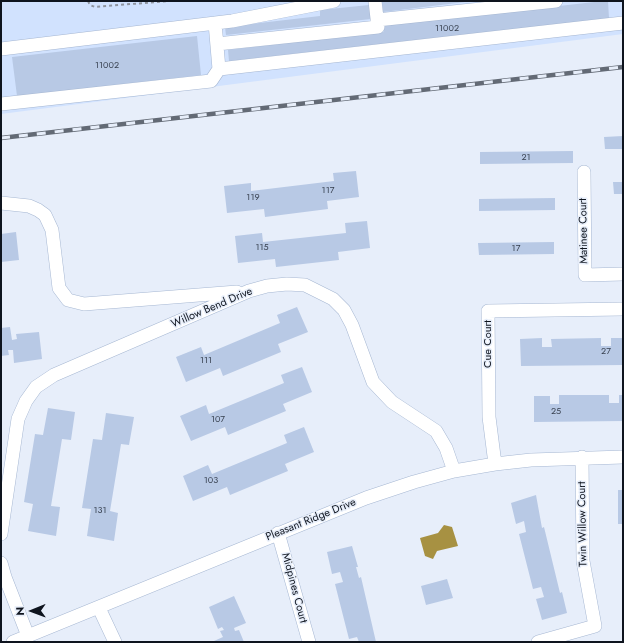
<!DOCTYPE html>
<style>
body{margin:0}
#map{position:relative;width:624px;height:643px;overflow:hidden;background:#e7eefa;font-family:Jost,sans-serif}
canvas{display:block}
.frame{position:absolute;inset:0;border:2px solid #0e141e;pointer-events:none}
.north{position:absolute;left:12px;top:591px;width:40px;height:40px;-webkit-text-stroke:3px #e7eefa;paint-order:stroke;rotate:269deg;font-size:11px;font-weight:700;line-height:16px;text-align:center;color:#0e141e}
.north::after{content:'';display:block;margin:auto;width:14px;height:18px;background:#0e141e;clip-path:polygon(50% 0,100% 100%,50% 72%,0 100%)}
</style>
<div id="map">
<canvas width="624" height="643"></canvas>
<div class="frame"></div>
<div class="north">N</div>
</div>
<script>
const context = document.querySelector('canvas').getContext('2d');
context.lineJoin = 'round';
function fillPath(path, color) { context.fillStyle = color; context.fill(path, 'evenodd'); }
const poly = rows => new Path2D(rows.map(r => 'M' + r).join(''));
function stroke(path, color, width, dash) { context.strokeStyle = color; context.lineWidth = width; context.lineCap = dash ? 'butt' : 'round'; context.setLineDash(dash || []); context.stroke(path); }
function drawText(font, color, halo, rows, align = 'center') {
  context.font = font + ' Jost,sans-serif'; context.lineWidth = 3; context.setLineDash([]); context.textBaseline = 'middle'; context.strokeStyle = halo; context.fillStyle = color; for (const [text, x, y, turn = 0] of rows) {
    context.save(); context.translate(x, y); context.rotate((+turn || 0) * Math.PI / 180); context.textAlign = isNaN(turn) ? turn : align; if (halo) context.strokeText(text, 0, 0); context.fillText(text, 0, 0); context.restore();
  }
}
const built = poly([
 [1,1,623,1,623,34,1,114]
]);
const water = poly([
 [444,525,452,527,458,546,437,551,433,559,425,556,420,538,438,533]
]);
const building = poly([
 [382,1,464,1,465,2,383,12],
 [603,1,608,1,609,18,229,61,228,50,384,32,383,26],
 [369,5,371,19,226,35,225,27,320,16,320,10],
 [197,36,201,75,17,96,12,57],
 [623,136,623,149,605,149,604,137],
 [573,151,573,163,480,164,480,152],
 [356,171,359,197,327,201,328,209,265,217,264,209,227,213,224,186,251,183,251,191,334,181,333,173],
 [613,182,623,182,623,194,614,194],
 [555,198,555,210,479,211,479,199],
 [367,221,370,248,338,252,339,260,276,267,275,259,238,263,235,236,262,233,263,242,346,233,345,223],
 [16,232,19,260,1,262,1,234],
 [554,242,554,254,479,255,478,243],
 [297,307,308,332,278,344,281,352,223,376,220,368,186,382,176,357,201,347,204,355,280,323,277,315],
 [10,327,12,340,17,339,16,334,39,332,42,359,14,363,13,350,8,350,9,355,1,356,1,328],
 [542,338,542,347,552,347,551,339,601,338,601,346,611,346,611,338,623,338,623,365,521,366,520,339],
 [302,367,312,392,283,404,286,411,228,435,225,427,191,441,180,416,206,405,209,414,284,383,281,375],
 [559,395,609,395,609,403,619,403,619,395,623,395,623,421,534,422,534,396,550,396,550,404,559,404],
 [48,408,75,412,71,440,62,439,51,506,60,507,56,536,28,531,33,504,24,502,35,434,43,435],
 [106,413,134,417,129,445,121,444,110,511,118,513,114,541,87,536,91,509,82,508,93,439,102,440],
 [304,427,314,452,285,464,288,471,230,495,227,487,193,501,183,476,208,465,212,474,287,443,284,435],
 [618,490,623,490,623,524,618,524],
 [536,495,542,528,544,527,560,593,562,592,567,613,542,620,536,599,544,597,541,587,533,589,519,534,526,532,524,521,516,524,511,503],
 [352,546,358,567,356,567,359,578,361,577,376,642,359,642,357,637,349,639,335,584,343,582,340,572,332,574,327,552],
 [447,579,453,598,426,605,421,586],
 [234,596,246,623,234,628,235,631,239,630,244,642,214,642,214,641,223,637,220,631,224,630,222,627,218,629,209,607]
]);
const path = poly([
 [88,1,90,5,95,7,168,1]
]);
const minor = poly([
 [377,20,556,1],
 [217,44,378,27,375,1],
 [1,49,232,21,334,1],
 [219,69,623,23],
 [1,104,211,81,219,69,215,23],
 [584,172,585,275,623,274],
 [1,203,29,206,38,210,45,215,52,230,59,288,68,300,84,304,237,292],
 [495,464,489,417,488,311,623,309],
 [278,533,309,642],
 [1,534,18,419,26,401,36,387,54,375,249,291,267,286,287,284,305,285,333,299,344,310,352,325,373,382,392,402,436,431,446,448,454,471],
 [1,563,5,577,28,636],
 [99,608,115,642],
 [13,642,366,498,414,482,454,471,495,464,531,460,623,457],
 [538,642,595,626,583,561,582,457]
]);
const rail = poly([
 [1,138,623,67]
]);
const numberNames = [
 ["11002",447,29],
 ["11002",107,66],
 ["21",526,158],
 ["117",328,191],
 ["119",253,198],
 ["115",262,248],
 ["17",516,249],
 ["27",606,352],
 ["111",206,361],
 ["25",556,412],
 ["107",218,420],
 ["103",211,481],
 ["131",100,511]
];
const streetNames = [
 ["Matinee Court",584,231,-91],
 ["Willow Bend Drive",212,308,-23],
 ["Cue Court",488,344,-90],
 ["Pleasant Ridge Drive",311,520,-22],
 ["Twin Willow Court",583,524,-91],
 ["Midpines Court",294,588,75]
];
fillPath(built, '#d1e2fe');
fillPath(water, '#a79142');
fillPath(building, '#b8c9e5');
stroke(minor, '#a6b7d2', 14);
stroke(path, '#8e949f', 2, [3, 3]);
stroke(minor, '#fff', 13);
stroke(rail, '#636a75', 4.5);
stroke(rail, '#e7eefa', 3, [9]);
drawText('9px', '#384150', null, numberNames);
drawText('11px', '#0e141e', '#e7eefa', streetNames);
</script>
